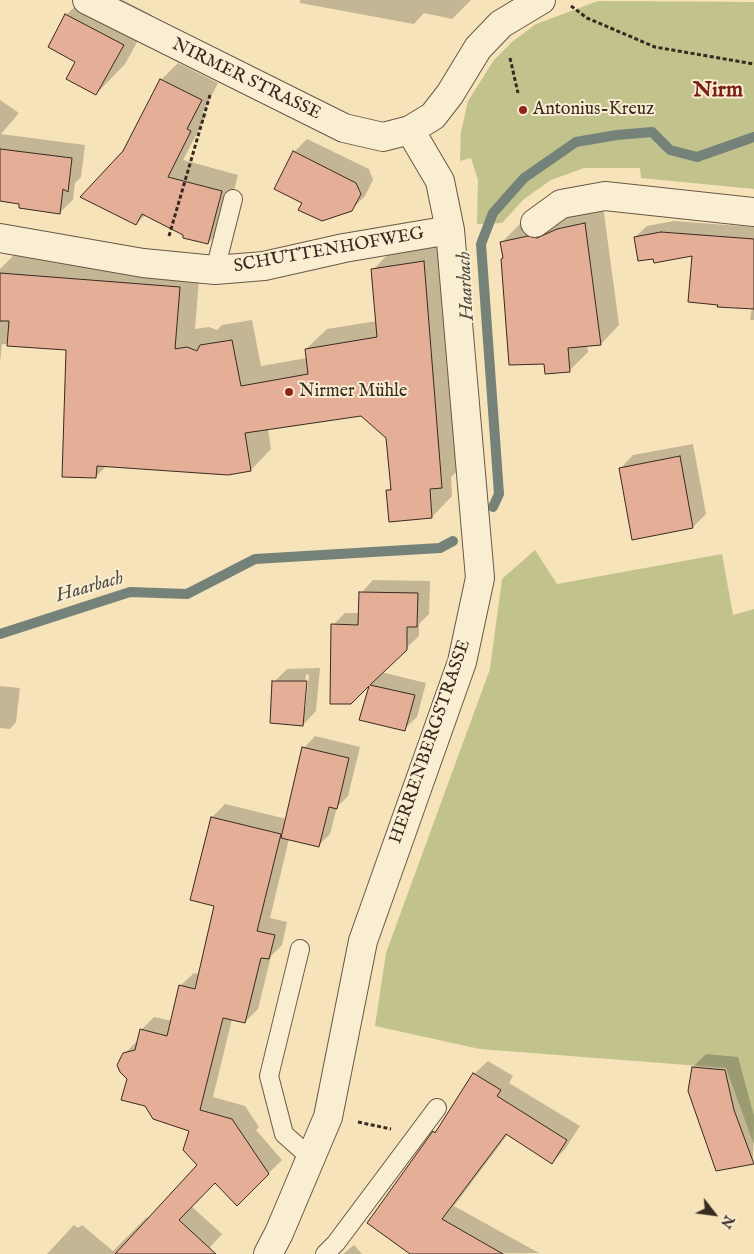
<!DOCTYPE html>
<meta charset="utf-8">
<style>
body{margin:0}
#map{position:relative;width:754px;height:1254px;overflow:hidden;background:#f6e3b9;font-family:"IM FELL English",serif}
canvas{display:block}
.north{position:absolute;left:689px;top:1189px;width:50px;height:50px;-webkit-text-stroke:4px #f9edd2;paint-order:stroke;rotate:120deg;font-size:14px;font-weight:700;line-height:20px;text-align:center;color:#382a20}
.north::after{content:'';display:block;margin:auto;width:18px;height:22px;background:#382a20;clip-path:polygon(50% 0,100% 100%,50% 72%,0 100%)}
</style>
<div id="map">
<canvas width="754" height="1254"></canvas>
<div class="north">N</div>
</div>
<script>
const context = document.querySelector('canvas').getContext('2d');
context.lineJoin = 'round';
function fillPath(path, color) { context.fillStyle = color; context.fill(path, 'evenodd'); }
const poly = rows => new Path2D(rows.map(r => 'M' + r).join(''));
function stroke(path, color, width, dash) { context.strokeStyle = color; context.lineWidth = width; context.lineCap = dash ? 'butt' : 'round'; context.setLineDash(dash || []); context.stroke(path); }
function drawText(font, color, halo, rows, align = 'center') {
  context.font = font + ' "IM FELL English",serif'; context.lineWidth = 4; context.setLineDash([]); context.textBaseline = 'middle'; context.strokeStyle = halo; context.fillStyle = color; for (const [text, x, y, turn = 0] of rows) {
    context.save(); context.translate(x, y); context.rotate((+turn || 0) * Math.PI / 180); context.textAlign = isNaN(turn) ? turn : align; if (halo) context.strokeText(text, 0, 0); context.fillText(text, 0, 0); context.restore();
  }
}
const green = poly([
 [598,1,754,2,754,189,641,178,640,168,584,168,551,180,524,199,502,223,477,224,478,180,471,158,460,161,461,132,468,101,494,60,512,42,536,24],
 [535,550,557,584,722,554,733,615,754,609,754,1145,726,1068,480,1049,375,1026,386,953,490,669,502,579]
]);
const shadow = poly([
 [82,0,123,0,152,15,125,64,96,94,77,61,66,15],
 [300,0,471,0,452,19,424,13,414,24,300,3],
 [178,63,218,83,203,112,207,114,183,160,238,175,225,226,208,243,185,235,146,214,136,224,161,80],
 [0,100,19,113,1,134,85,145,81,177,75,183,73,200,59,213,21,203,5,202,0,199],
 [307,139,369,169,373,180,365,196,351,210,303,202,294,152],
 [603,206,619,325,601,344,587,345,588,352,569,371,545,362,505,258,502,242,520,224],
 [674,221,754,227,754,320,750,320,752,307,693,254,654,257,635,237,647,226],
 [444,241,462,466,451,477,452,496,432,517,388,491,392,486,387,438,361,415,268,429,271,449,251,470,107,465,96,477,67,349,2,344,0,362,0,269,17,252,200,266,195,329,209,327,217,330,222,325,252,320,261,366,307,358,306,349,327,329,377,321,373,270,393,249],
 [693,444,706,514,693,527,620,469,633,455],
 [373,580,430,581,429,614,419,624,419,636,381,672,426,683,417,717,404,729,361,719,371,682,333,625,345,613,360,613,361,593],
 [320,668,316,711,303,725,274,682,287,669],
 [306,674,309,675,305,712,303,712],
 [0,686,20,688,16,722,10,729,0,728],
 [315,736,360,747,348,796,337,807,330,834,318,846,289,839,270,918,287,922,282,945,271,956,258,1009,245,1022,232,1019,213,1097,245,1106,259,1127,256,1130,282,1160,237,1204,215,1182,191,1206,222,1234,204,1254,47,1254,74,1225,78,1228,82,1225,113,1251,147,1217,149,1219,199,1165,190,1130,129,1079,124,1054,138,1040,141,1030,154,1017,172,1021,180,986,194,973,199,974,216,905,191,899,212,817,225,804,287,819,304,748],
 [706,1054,738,1057,754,1116,753,1163,693,1067],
 [488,1061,513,1076,509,1083,580,1126,565,1149,552,1163,508,1134,454,1206,539,1253,413,1254,369,1223,434,1132,444,1122,474,1074],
 [354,1245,362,1254,343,1254]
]);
const stream = poly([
 [493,507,499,494,481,244,493,213,524,178,576,142,617,135,652,132,670,150,697,157,754,137],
 [0,634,130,592,187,594,255,559,440,548,453,541]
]);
const building = poly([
 [65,14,124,45,96,95,66,79,75,62,48,47,65,14],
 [160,79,202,100,187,129,191,131,168,177,222,191,208,244,183,238,183,235,142,214,136,225,80,197,123,151,160,79],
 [0,149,72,158,68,192,63,189,60,214,19,208,19,204,0,201,0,149],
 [293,151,356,183,361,194,352,211,322,221,298,210,302,203,274,189,293,151],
 [585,223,601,345,568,348,570,372,545,374,544,364,509,365,501,259,503,258,500,242,528,236,537,238,557,229,585,223],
 [661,232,754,239,754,309,717,307,718,305,688,302,692,256,654,263,653,259,638,261,634,237,661,232],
 [424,261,442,488,430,489,432,518,389,522,386,490,391,490,386,438,361,416,245,433,251,471,228,475,97,466,96,478,62,477,66,350,7,346,9,321,0,321,0,273,180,287,175,349,187,347,197,351,200,345,232,340,241,386,308,374,305,349,377,337,371,269,424,261],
 [680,456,693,528,632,540,619,468,680,456],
 [359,592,418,593,417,627,407,627,407,650,370,685,415,695,405,731,359,720,369,686,351,704,330,704,331,624,358,625,359,592],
 [272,681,307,681,303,726,270,723,272,681],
 [302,747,349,758,337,809,329,807,319,847,281,838,302,747],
 [211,817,281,834,257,931,275,935,269,959,261,958,245,1023,223,1018,200,1110,232,1119,269,1174,237,1206,215,1183,179,1220,216,1254,115,1254,197,1165,183,1150,189,1131,153,1119,145,1106,121,1100,127,1079,120,1072,117,1065,123,1053,135,1050,140,1029,167,1036,179,985,195,989,214,906,190,900,211,817],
 [692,1067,725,1070,734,1110,754,1164,716,1171,688,1091,692,1067],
 [473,1073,501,1090,497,1096,567,1140,552,1164,506,1134,442,1219,503,1254,410,1254,367,1223,433,1131,435,1133,473,1073]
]);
const path = poly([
 [571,6,587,18,655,47,754,64],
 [510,58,518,93],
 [169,236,210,95],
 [358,1122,391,1129]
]);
const service = poly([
 [215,270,233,199],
 [300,949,269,1076,284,1134,312,1159],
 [325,1254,336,1243,437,1108]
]);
const minor = poly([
 [535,223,561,204,605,196,754,212],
 [0,238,143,263,215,270,264,266,344,248,450,230],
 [268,1254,279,1233,328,1117,363,941,462,662,480,578,450,230,440,181,410,130]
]);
const tertiary = poly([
 [87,0,344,128,383,137,410,130,433,116,450,94,478,48,501,24,541,0]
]);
const markers = [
 [523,110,5,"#8f2418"],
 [289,392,5,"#8f2418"]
];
const streetNames = [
 ["NIRMER STRASSE",246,80,26],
 ["SCHUTTENHOFWEG",329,251,-10],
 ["HERRENBERGSTRASSE",431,742,-71]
];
const poiNames = [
 ["Antonius-Kreuz",533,110],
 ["Nirmer Mühle",299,392]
];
const waterNames = [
 ["Haarbach",467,286,-93],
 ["Haarbach",90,588,-16]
];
const districtNames = [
 ["Nirm",718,91]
];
fillPath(green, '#c1c28c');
fillPath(shadow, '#0003');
stroke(stream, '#758279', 10);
fillPath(building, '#e4ae97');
stroke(building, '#382a20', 1);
stroke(service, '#685846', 20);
stroke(minor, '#685846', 30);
stroke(tertiary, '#685846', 30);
stroke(path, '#382a20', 3, [4, 2.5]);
stroke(service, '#f9edd2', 18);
stroke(minor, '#f9edd2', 28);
stroke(tertiary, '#f9edd2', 28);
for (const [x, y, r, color] of markers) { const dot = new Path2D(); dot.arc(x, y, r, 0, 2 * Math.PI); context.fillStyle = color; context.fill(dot); stroke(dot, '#f9edd2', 2); }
drawText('18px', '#382a20', '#f9edd2', streetNames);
drawText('18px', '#382a20', '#f9edd2', poiNames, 'left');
drawText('italic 19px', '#514f45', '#f9edd2', waterNames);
drawText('bold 22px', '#7a1f14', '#f9edd2', districtNames);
</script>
